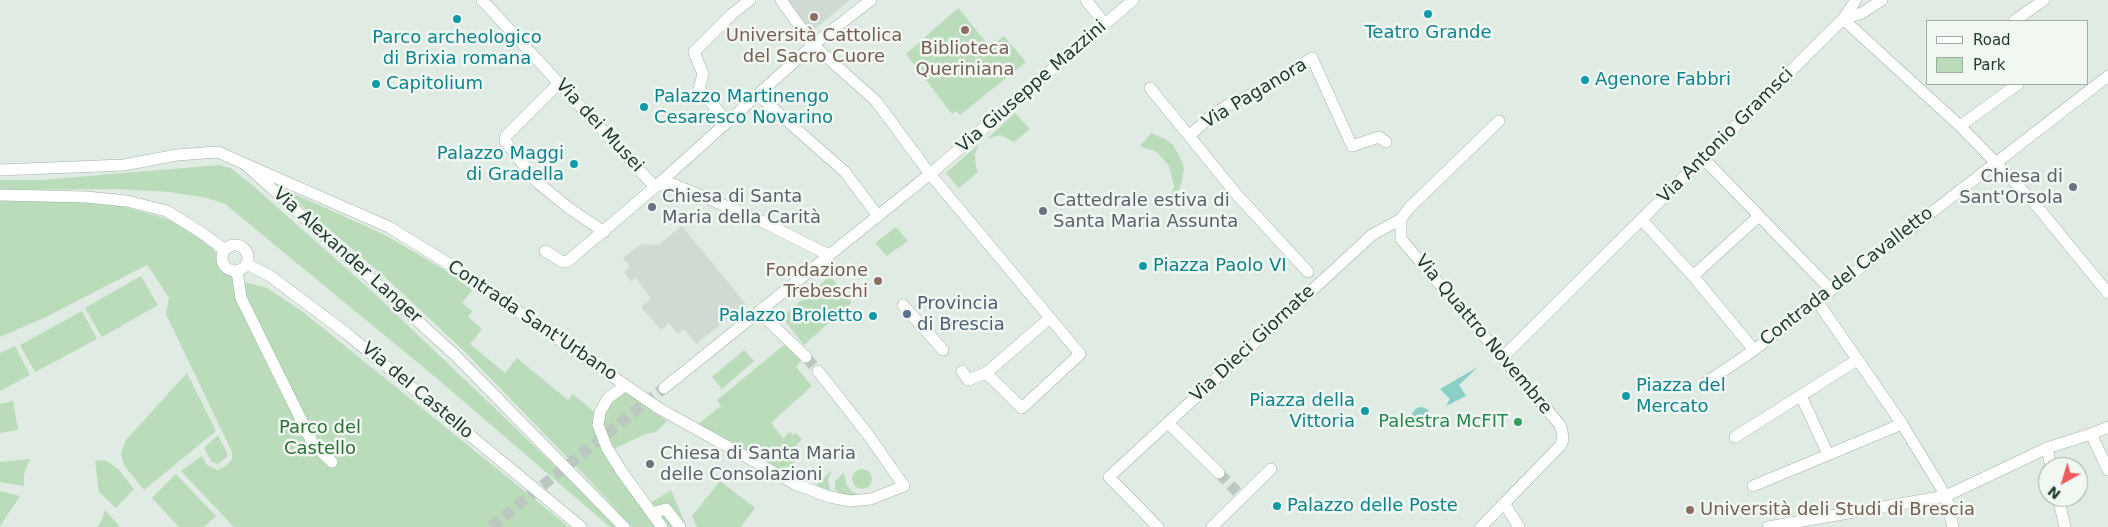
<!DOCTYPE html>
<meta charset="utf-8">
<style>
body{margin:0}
#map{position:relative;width:2108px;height:527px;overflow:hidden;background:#e0ebe3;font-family:"DejaVu Sans",sans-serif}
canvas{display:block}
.legend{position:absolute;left:1926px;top:20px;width:162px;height:65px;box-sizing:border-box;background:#f1f8f2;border:1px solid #9eaca3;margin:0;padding:6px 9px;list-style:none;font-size:15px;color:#213b2d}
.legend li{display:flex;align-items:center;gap:10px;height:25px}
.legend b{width:25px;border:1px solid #9eaca3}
.north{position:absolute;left:2038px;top:457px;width:50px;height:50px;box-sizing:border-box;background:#f1f8f2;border:1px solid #9eaca3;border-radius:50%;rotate:219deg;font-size:14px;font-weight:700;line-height:20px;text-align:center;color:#213b2d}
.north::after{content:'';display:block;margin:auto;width:18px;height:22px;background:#ef5a60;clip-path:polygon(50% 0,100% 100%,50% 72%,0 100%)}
</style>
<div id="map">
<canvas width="2108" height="527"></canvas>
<ul class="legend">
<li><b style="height:6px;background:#fff"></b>Road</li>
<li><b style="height:14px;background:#badcba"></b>Park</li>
</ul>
<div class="north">N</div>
</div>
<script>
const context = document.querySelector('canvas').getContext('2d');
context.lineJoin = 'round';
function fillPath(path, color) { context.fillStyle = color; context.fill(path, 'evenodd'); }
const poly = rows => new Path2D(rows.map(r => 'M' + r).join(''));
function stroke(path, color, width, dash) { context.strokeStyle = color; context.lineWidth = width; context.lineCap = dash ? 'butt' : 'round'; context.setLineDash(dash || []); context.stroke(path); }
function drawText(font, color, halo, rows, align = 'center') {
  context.font = font + ' "DejaVu Sans",sans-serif'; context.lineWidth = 5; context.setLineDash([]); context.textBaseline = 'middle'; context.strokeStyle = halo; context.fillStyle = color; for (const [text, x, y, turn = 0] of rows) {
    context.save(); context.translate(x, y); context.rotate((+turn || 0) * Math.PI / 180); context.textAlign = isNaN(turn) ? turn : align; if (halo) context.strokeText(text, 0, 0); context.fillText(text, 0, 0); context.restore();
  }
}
const built = poly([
 [787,0,850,0,810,33],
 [682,226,746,304,696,344,684,329,678,334,669,323,661,330,641,307,651,299,636,278,631,281,624,272,630,267,623,258,641,244,658,245]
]);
const green = poly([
 [958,8,990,47,1004,36,1026,62,960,115,956,111,952,114,906,54],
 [1015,113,1030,129,1014,142,1000,135,987,139],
 [1151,133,1165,139,1173,145,1182,161,1184,170,1180,188,1169,202,1174,186,1169,166,1158,153,1151,149,1150,150,1140,146],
 [979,144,975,154,976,167,978,172,959,188,946,173],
 [220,165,232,169,251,184,375,294,619,527,610,527,434,376,225,204,207,198,170,192,119,189,0,190,0,180,41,180],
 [290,192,385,235,450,273,472,290,462,303,472,311,468,317,482,329,470,344,505,373,517,358,568,400,573,394,594,412,594,428,657,527,632,527,591,482,464,351,385,277,288,194],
 [0,200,102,201,155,215,173,221,186,228,213,249,233,279,267,288,303,312,569,527,234,527,181,471,202,456,207,465,218,470,226,466,232,459,232,452,166,314,169,298,152,272,147,265,139,269,46,317,0,337],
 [896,227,908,241,887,256,875,243],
 [141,276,158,305,102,337,85,308],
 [830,276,852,302,804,345,782,317],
 [82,311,97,339,35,372,20,345],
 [785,344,801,361,796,367,812,386,771,423,783,438,790,432,793,435,796,433,802,439,794,448,797,458,787,473,697,425,721,406,717,400],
 [15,346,30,375,0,391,0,353],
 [744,350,754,361,722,389,712,377],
 [187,373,216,431,144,490,124,465,121,453,126,440],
 [626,392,667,421,656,432,645,434,614,449,601,424,610,400,621,393],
 [13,401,18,430,0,433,0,404],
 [218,435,227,453,227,457,218,464,212,462,204,448],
 [30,459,24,474,24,486,0,482,0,462],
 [104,460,110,463,118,469,134,489,116,508,99,492,95,461],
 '852 479a10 10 0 1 1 20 0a10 10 0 1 1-20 0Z',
 [832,470,828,481,831,493,814,487],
 [844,473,847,486,853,492,860,495,856,497,842,495,838,493,835,489,835,481],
 [176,474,216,516,204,527,179,527,152,498],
 [720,481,755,508,741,527,697,527,692,516],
 [671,490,687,527,666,527,649,504],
 [0,491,20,496,0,526],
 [105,510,120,527,97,527,102,520]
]);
const water = poly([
 [1478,367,1459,385,1466,396,1446,406,1450,399,1440,389],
 '1412 416a9 9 0 1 1 18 0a9 9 0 1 1-18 0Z'
]);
const minorTunnel = poly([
 [806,357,818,371],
 [1219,473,1237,492],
 [491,527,664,388]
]);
const minor = poly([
 [482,0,655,187],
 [781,0,813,45,876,101,930,174,1080,354,1022,408,986,373],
 [1086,0,1105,24],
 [1843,19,1960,126,1995,162,2031,199,2108,293],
 [1843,19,1862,13,1882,0],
 [2014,21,2044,0],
 [559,83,506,136,505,141,537,182,569,208,604,232],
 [1150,88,1238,196,1308,272],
 [758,95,845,172,878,216],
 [728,122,699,89,703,74,694,52,732,14,750,0],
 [1960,126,2018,84],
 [1189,136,1211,116,1228,105,1268,87,1312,58,1352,146,1379,137,1386,142],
 [1703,158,1830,289],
 [245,164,389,227,452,266,660,409,795,484,830,497,850,501,871,499,904,486,869,436,818,371],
 [0,170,124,165,177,155,218,152,245,164,455,355,624,527],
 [657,186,670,183,695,193,761,221,829,255],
 [0,195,86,197,127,201,167,211,202,233,225,250],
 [1642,220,1693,276,1754,350],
 '222 258a13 13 0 1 1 26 0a13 13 0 1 1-26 0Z',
 [545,251,563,262,568,261,655,187,813,45,871,0],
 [247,264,270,276,346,333,581,527],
 [237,271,241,298,313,444,332,462],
 [1693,276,1759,216],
 [1817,301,1902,424,1946,496,1953,527],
 [903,305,943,350],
 [759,312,806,357],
 [1503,357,1843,19,1856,0],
 [962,371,968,380,986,373,1050,318],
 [1704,384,1754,350,2108,76],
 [626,385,608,398,600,412,598,425,607,448,622,472,662,527],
 [664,388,930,174,1133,0],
 [1801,396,1828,454],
 [1168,423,1219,473],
 [2091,434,2108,470],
 [1735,437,1857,360],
 [2047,448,2051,467],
 [1753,486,1902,424],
 [2058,497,2065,527],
 [1504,503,1519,527],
 [652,513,666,509,680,527],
 [1158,527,1109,477,1372,235,1401,219],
 [1212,527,1271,469],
 [1481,527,1560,446,1563,440,1562,431,1560,425,1401,239,1401,219,1410,207,1499,121],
 [1768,527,1946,496,2047,448,2091,434,2108,427]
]);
const markers = [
 [1428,14,5,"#0f9aa8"],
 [814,17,5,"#8d6e63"],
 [457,19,5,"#0f9aa8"],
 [965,30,5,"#8d6e63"],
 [1585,80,5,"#0f9aa8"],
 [376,84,5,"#0f9aa8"],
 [644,107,5,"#0f9aa8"],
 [574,164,5,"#0f9aa8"],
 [2073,187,5,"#6b7280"],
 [652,207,5,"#6b7280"],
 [1043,211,5,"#6b7280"],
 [1143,266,5,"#0f9aa8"],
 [878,281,5,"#8d6e63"],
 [907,314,5,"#5c6f8a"],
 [873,316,5,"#0f9aa8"],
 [1626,396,5,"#0f9aa8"],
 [1365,411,5,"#0f9aa8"],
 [1518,422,5,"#2e9e5b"],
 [650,464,5,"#6b7280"],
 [1277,506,5,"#0f9aa8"],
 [1690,510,5,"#8d6e63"]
];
const cultureNames = [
 ["Teatro Grande",1428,33,"center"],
 ["Parco archeologico",457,38,"center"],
 ["di Brixia romana",457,59,"center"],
 ["Agenore Fabbri",1595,80],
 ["Capitolium",386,84],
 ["Palazzo Martinengo",654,97],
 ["Cesaresco Novarino",654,118],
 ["Palazzo Maggi",564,154,"right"],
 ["di Gradella",564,175,"right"],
 ["Piazza Paolo VI",1153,266],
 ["Palazzo Broletto",863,316,"right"],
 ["Piazza del",1636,386],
 ["Mercato",1636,407],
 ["Piazza della",1355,401,"right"],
 ["Vittoria",1355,422,"right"],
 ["Palazzo delle Poste",1287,506]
];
const educationNames = [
 ["Università Cattolica",814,36],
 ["del Sacro Cuore",814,57],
 ["Biblioteca",965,49],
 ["Queriniana",965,70],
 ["Fondazione",868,271,"right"],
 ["Trebeschi",868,292,"right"],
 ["Università deli Studi di Brescia",1700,510,"left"]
];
const streetNames = [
 ["Via Giuseppe Mazzini",1032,87,-41],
 ["Via Paganora",1255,94,-31],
 ["Via dei Musei",599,126,47],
 ["Via Antonio Gramsci",1726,136,-45],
 ["Via Alexander Langer",347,256,42],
 ["Contrada del Cavalletto",1847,277,-38],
 ["Contrada Sant'Urbano",532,321,34],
 ["Via Quattro Novembre",1483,335,50],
 ["Via Dieci Giornate",1253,344,-43],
 ["Via del Castello",417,391,40]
];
const worshipNames = [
 ["Chiesa di",2063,177,"right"],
 ["Sant'Orsola",2063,198,"right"],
 ["Chiesa di Santa",662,197],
 ["Maria della Carità",662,218],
 ["Cattedrale estiva di",1053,201],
 ["Santa Maria Assunta",1053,222],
 ["Chiesa di Santa Maria",660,454],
 ["delle Consolazioni",660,475]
];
const serviceNames = [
 ["Provincia",917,304],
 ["di Brescia",917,325]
];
const leisureNames = [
 ["Palestra McFIT",1508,422]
];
const parkNames = [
 ["Parco del",320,428],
 ["Castello",320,449]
];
fillPath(built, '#cfdbd2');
fillPath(green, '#badcba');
fillPath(water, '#89cfc6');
stroke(minorTunnel, '#bac8bf', 11, [11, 5.5]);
stroke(minor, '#a3b3a9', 12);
stroke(minor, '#fff', 11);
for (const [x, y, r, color] of markers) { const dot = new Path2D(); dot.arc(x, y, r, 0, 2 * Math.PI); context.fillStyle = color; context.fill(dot); stroke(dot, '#f1f8f2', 2); }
drawText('18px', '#0d838f', '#f1f8f2', cultureNames, 'left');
drawText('18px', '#785e54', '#f1f8f2', educationNames);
drawText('18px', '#213b2d', '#f1f8f2', streetNames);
drawText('18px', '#5b616d', '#f1f8f2', worshipNames, 'left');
drawText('18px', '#4e5e75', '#f1f8f2', serviceNames, 'left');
drawText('18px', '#27864d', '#f1f8f2', leisureNames, 'right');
drawText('18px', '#2c7134', '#f1f8f2', parkNames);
</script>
